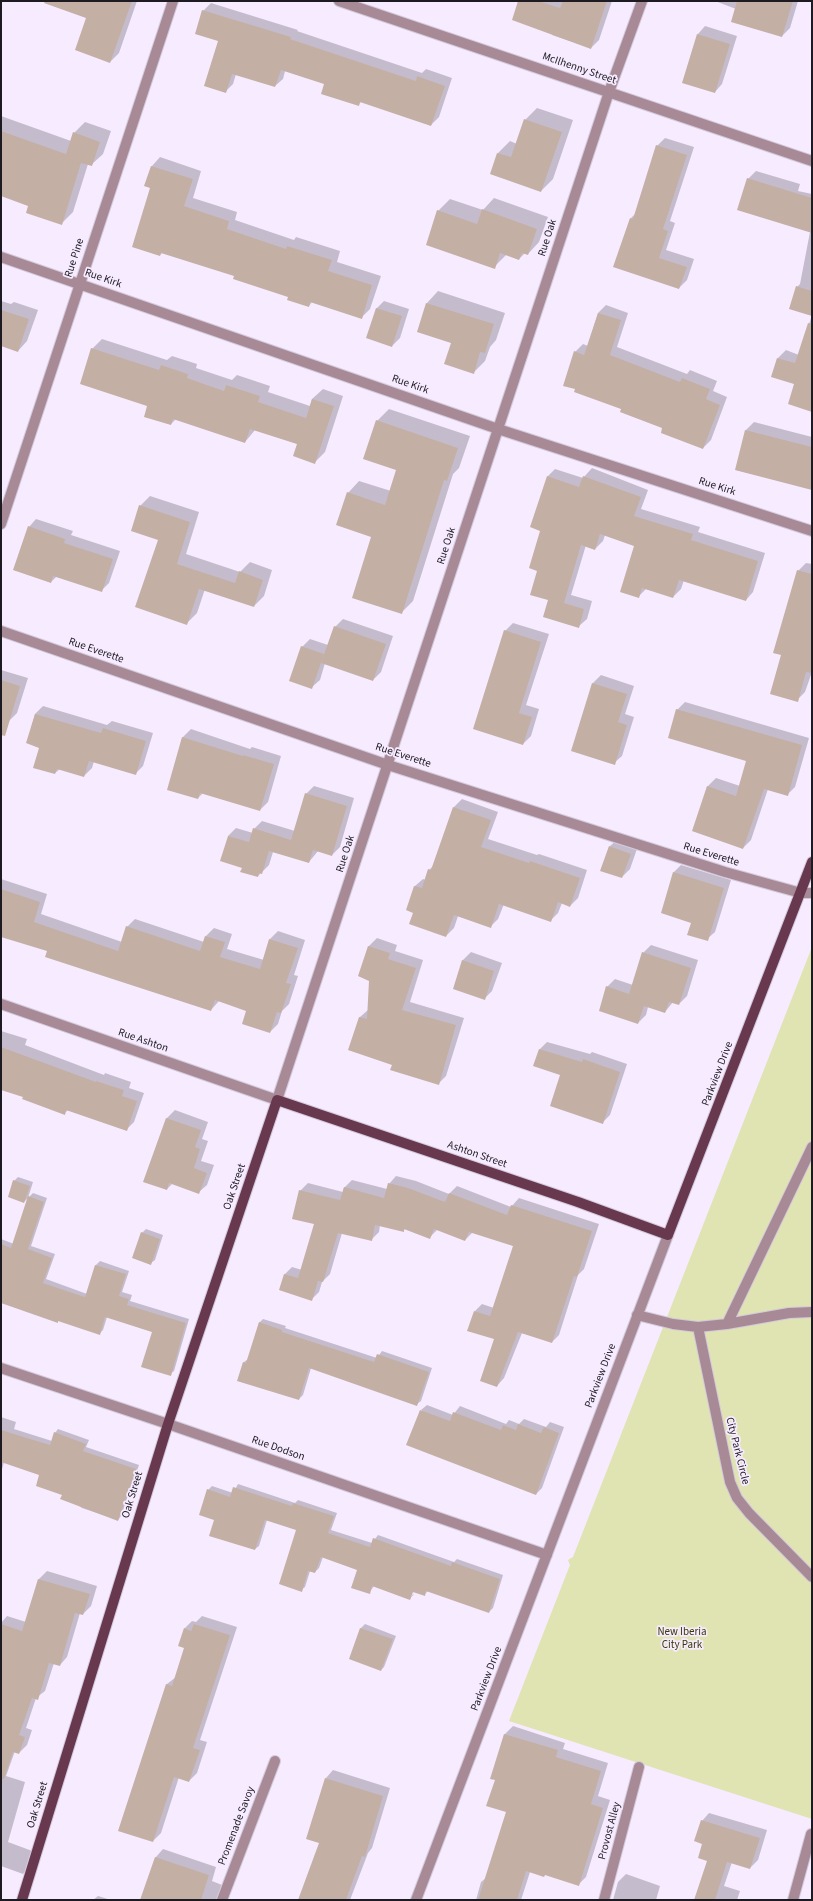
<!DOCTYPE html>
<style>
body{margin:0}
#map{position:relative;width:813px;height:1901px;overflow:hidden;background:#f6ebff;font-family:"Source Sans 3",sans-serif}
canvas{display:block}
.frame{position:absolute;inset:0;border:2px solid #1e1a21;pointer-events:none}
</style>
<div id="map">
<canvas width="813" height="1901"></canvas>
<div class="frame"></div>
</div>
<script>
const context = document.querySelector('canvas').getContext('2d');
context.lineJoin = 'round';
function fillPath(path, color) { context.fillStyle = color; context.fill(path, 'evenodd'); }
const poly = rows => new Path2D(rows.map(r => 'M' + r).join(''));
function stroke(path, color, width, dash) { context.strokeStyle = color; context.lineWidth = width; context.lineCap = dash ? 'butt' : 'round'; context.setLineDash(dash || []); context.stroke(path); }
function drawText(font, color, halo, rows, align = 'center') {
  context.font = font + ' "Source Sans 3",sans-serif'; context.lineWidth = 3.5; context.setLineDash([]); context.textBaseline = 'middle'; context.strokeStyle = halo; context.fillStyle = color; for (const [text, x, y, turn = 0] of rows) {
    context.save(); context.translate(x, y); context.rotate((+turn || 0) * Math.PI / 180); context.textAlign = isNaN(turn) ? turn : align; if (halo) context.strokeText(text, 0, 0); context.fillText(text, 0, 0); context.restore();
  }
}
const green = poly([
 [812,947,812,1819,509,1721,570,1565,568,1560,573,1557]
]);
const shadow = poly([
 [47,1,137,1,119,53,110,62,87,18],
 [519,1,612,1,599,40,591,48,552,35,553,33],
 [715,1,798,1,790,28,782,36,736,9],
 [211,3,298,30,297,31,422,73,426,69,452,78,439,117,431,125,362,101,358,105,326,84,285,71,283,79,275,86,236,74,233,84,225,92,220,41,203,11],
 [705,26,737,36,722,84,715,92,683,82,698,34],
 [537,108,573,120,553,179,541,191,491,174,498,153,510,141,517,144,525,120],
 [1,116,71,141,74,133,85,122,111,131,103,154,91,165,88,164,73,212,62,223,29,205,1,195],
 [665,138,694,147,670,221,675,223,666,250,694,259,687,280,679,288,631,218,636,213,657,146],
 [160,157,201,171,193,198,237,212,235,220,294,240,296,237,340,251,337,262,381,276,370,309,361,318,312,302,309,306,290,296,235,275,163,252,160,255,152,187,152,166],
 [756,171,800,184,798,191,812,194,812,410,796,384,772,376,778,358,786,350,799,355,812,315,797,287,800,284,810,232,748,179],
 [494,198,548,217,539,242,528,254,525,253,519,259,507,254,494,267,438,211,450,199,483,210],
 [438,291,505,313,496,340,490,347,485,361,473,373,453,342,418,331,427,303],
 [1,301,11,304,14,302,38,310,27,341,18,351,1,345],
 [384,301,409,309,400,338,392,346,376,309],
 [606,305,628,313,617,347,687,374,690,370,717,381,713,391,727,397,711,440,703,448,623,408,576,389,575,352,583,344,588,346,598,313],
 [102,339,167,360,172,356,197,364,196,368,232,380,237,375,270,386,268,392,310,406,312,399,323,389,343,396,325,452,315,462,298,444,255,430,245,442,176,419,171,424,148,406,92,349],
 [389,409,470,436,459,468,453,474,413,601,401,613,373,536,348,493,359,481,391,491,397,470,377,421],
 [754,422,812,437,812,489,736,470,746,430],
 [592,468,648,490,641,509,700,527,698,532,765,553,753,592,746,600,684,580,681,589,673,597,646,589,638,597,635,546,605,535,603,541,595,549,586,545,571,595,592,601,587,619,579,626,549,600,538,570,541,530,548,476,555,469,583,478],
 [150,496,199,512,186,554,240,572,250,562,272,570,264,596,254,606,205,589,197,613,187,623,159,539,140,506],
 [36,519,73,531,71,535,120,551,109,583,101,591,57,576,51,582,29,527],
 [806,563,812,564,812,672,805,692,797,700,782,655,798,571],
 [343,619,393,636,381,672,373,680,325,663,320,680,312,687,302,647,310,639,328,645,335,627],
 [513,623,549,634,526,705,539,709,531,736,523,744,505,631],
 [1,670,28,678,17,713,9,721,1,723],
 [601,675,634,686,625,714,634,717,622,756,614,763,593,683],
 [685,702,809,738,795,787,787,795,768,789,751,840,743,848,693,831,708,786,716,778,740,786,747,760,677,710],
 [43,706,107,725,112,721,153,733,143,766,136,773,94,761,92,768,84,776,60,769,55,773,41,747,27,743,35,714],
 [191,729,250,749,252,747,281,756,268,802,260,810,203,793,198,798,168,789,183,737],
 [314,786,354,798,340,847,332,855,318,851,309,862,273,852,269,865,258,876,243,867,228,836,236,828,253,833,254,829,262,821,295,831,306,794],
 [462,799,498,812,488,839,537,855,539,854,587,870,578,898,570,906,562,903,558,913,550,921,504,904,498,919,490,927,458,916,454,928,446,936,415,913,415,886,423,879,426,880,429,870,434,865,454,807],
 [618,839,638,846,630,869,622,877,610,846],
 [681,865,731,880,715,932,707,939,673,873],
 [1,879,47,894,41,914,122,942,127,927,135,919,204,942,206,936,214,928,232,934,227,949,264,960,270,939,278,931,305,940,294,975,298,976,289,1004,282,1011,278,1024,270,1032,247,1010,219,1001,211,1010,48,950,1,936],
 [377,938,397,945,395,951,423,960,410,1002,464,1018,446,1076,439,1083,393,1064,349,1050,360,1017,368,1010,370,980,359,976,369,946],
 [651,945,698,960,687,996,679,1004,673,1002,665,1012,648,1007,646,1015,638,1023,607,987,615,979,633,985,643,953],
 [471,952,502,963,492,991,484,999,454,988,463,960],
 [1,1031,27,1039,25,1045,104,1075,105,1073,131,1082,129,1088,144,1093,134,1122,126,1130,68,1110,64,1114,25,1096,1,1089],
 [547,1042,590,1054,592,1052,627,1064,610,1115,602,1123,539,1050],
 [175,1110,208,1122,202,1139,208,1141,201,1161,214,1165,207,1185,199,1192,173,1183,167,1189,144,1181,167,1118],
 [396,1176,416,1181,449,1194,457,1186,511,1207,519,1198,599,1224,584,1269,578,1275,559,1335,552,1342,522,1333,504,1378,497,1386,495,1339,475,1311,482,1304,494,1308,514,1246,473,1232,465,1240,438,1229,430,1237,406,1228,403,1231,380,1225,379,1232,371,1240,342,1233,330,1274,322,1282,319,1292,311,1300,280,1290,285,1274,292,1267,302,1270,315,1224,300,1191,308,1183,343,1192,344,1188,352,1180,387,1189,389,1184],
 [18,1177,33,1182,28,1198,33,1193,47,1198,31,1246,55,1254,46,1279,87,1294,96,1265,100,1261,129,1271,122,1292,132,1295,130,1301,189,1319,174,1371,170,1374,153,1332,107,1317,103,1330,100,1333,59,1320,57,1322,1,1302,1,1239,14,1244,29,1197,24,1202,14,1181],
 [146,1229,163,1235,155,1260,151,1263,142,1233],
 [263,1319,286,1326,285,1328,377,1358,382,1351,432,1368,421,1401,417,1404,311,1368,303,1395,299,1399,238,1380,244,1362,248,1359,259,1323],
 [427,1405,453,1415,460,1406,506,1424,509,1420,519,1424,524,1419,546,1427,550,1422,564,1427,542,1488,536,1494,421,1410],
 [1,1417,16,1422,14,1429,52,1441,55,1433,58,1429,89,1440,86,1447,139,1465,121,1516,118,1520,82,1508,63,1494,41,1474,4,1462,1,1473],
 [238,1484,295,1503,298,1500,337,1513,331,1530,372,1543,378,1535,454,1562,457,1559,503,1575,493,1608,489,1612,428,1591,424,1595,415,1591,410,1599,374,1586,369,1593,358,1569,323,1557,319,1568,315,1572,310,1571,305,1587,301,1590,298,1529,267,1520,259,1546,255,1549,215,1520,208,1490,212,1486,233,1493],
 [415,1587,413,1596,410,1596],
 [47,1571,97,1586,91,1606,83,1614,80,1613,67,1657,60,1665,54,1663,45,1691,36,1698,26,1728,32,1730,27,1745,19,1753,15,1751,6,1776,25,1782,8,1842,35,1852,30,1866,23,1874,1,1866,1,1623,7,1616,26,1622,39,1579],
 [202,1616,237,1627,200,1740,207,1742,197,1773,189,1781,179,1777,161,1833,153,1841,119,1830,167,1684,176,1677,185,1648,184,1629,192,1621,196,1622],
 [365,1624,396,1636,384,1667,381,1670,350,1659,361,1628],
 [513,1726,565,1743,563,1749,608,1763,598,1796,610,1800,586,1877,578,1885,546,1874,530,1872,521,1900,476,1900,481,1882,486,1878,507,1811,496,1779,492,1778,505,1734],
 [333,1770,390,1788,372,1848,368,1853,350,1900,302,1900,321,1842,307,1838,326,1778],
 [709,1813,767,1830,758,1860,750,1868,732,1862,724,1886,740,1891,737,1900,695,1900,709,1861,704,1843,702,1821],
 [163,1849,216,1867,212,1881,222,1885,217,1900,141,1900,156,1857],
 [626,1874,660,1886,656,1900,613,1900,618,1882],
 [98,1896,111,1900,93,1900]
]);
const building = poly([
 [45,1,132,1,110,63,75,50,86,18,44,3],
 [518,1,538,1,560,8,563,1,607,1,591,49,512,20],
 [737,1,793,1,782,37,731,22],
 [202,10,291,37,290,39,416,81,417,76,445,86,431,126,360,102,359,106,321,94,324,84,281,70,275,87,232,74,226,93,204,86,218,41,195,34],
 [697,34,730,44,715,93,682,83],
 [524,119,562,132,541,192,490,174,497,153,511,157],
 [1,131,66,154,73,132,100,142,92,166,81,163,62,225,26,213,28,206,1,196],
 [656,145,687,155,663,229,668,231,659,258,687,267,679,289,613,267,630,218,633,219],
 [151,166,193,179,184,206,229,221,227,229,286,249,287,246,332,260,328,271,372,285,362,319,310,302,309,307,287,300,288,297,233,279,234,276,161,253,160,256,132,247,150,188,144,186],
 [747,178,812,198,812,233,737,210],
 [482,209,537,229,528,255,522,253,519,260,500,253,495,269,426,245,437,210,477,224],
 [796,286,812,291,812,316,789,309],
 [426,303,494,324,485,353,480,352,474,374,444,364,451,343,417,332],
 [376,308,402,316,392,347,366,338],
 [1,310,29,319,18,352,1,346],
 [598,313,621,320,610,355,680,382,682,378,710,389,706,399,720,405,703,449,661,433,662,428,620,412,621,409,574,392,575,389,563,386,574,351,584,355],
 [808,323,812,324,812,412,788,404,794,384,771,377,777,358,795,363],
 [91,348,159,370,161,365,188,374,187,378,224,391,226,385,260,396,258,402,306,418,312,399,334,406,315,464,293,456,297,444,250,429,245,443,173,419,171,425,144,417,147,406,80,384],
 [376,420,458,448,447,481,444,480,402,614,352,598,371,537,336,525,347,492,385,505,396,470,363,459],
 [745,430,812,447,812,490,735,470],
 [547,476,579,487,583,476,641,497,634,516,693,534,691,540,758,561,746,601,679,580,673,598,642,588,639,598,620,592,634,546,600,534,595,550,581,545,564,603,584,609,579,628,543,617,548,600,530,595,537,571,529,568,540,531,530,527],
 [139,505,190,522,177,564,235,583,239,571,263,580,254,607,199,589,187,625,135,607,158,540,131,531],
 [28,526,65,539,64,543,113,559,102,592,53,576,51,583,13,570],
 [797,570,812,574,812,673,806,672,798,702,770,694,781,655,773,653],
 [334,626,386,644,373,681,321,663],
 [504,630,541,642,519,713,532,717,523,745,473,729],
 [301,646,324,654,312,689,289,681],
 [1,680,20,686,5,736,1,735],
 [592,683,627,694,618,722,627,725,615,765,571,751],
 [676,709,802,745,788,796,764,789,743,849,692,831,707,786,736,796,746,761,668,738],
 [35,714,101,733,103,728,146,741,136,775,89,761,84,777,57,769,55,774,33,768,39,748,26,743],
 [182,737,243,756,243,755,274,764,260,811,200,793,198,799,167,790],
 [305,793,347,806,332,856,313,850,309,863,269,851,262,874,259,873,258,877,240,872,242,868,220,861,228,836,249,842,253,828,291,840],
 [453,807,491,820,481,847,529,863,530,861,580,878,570,907,558,902,551,922,499,904,491,928,454,915,446,937,409,924,413,913,406,910,414,886,422,888,428,869,431,870],
 [609,846,631,854,622,878,600,871],
 [673,872,724,888,708,941,687,935,691,923,661,913],
 [1,889,40,902,34,922,118,951,126,926,200,951,205,936,225,942,220,957,260,969,269,939,298,948,286,983,291,984,281,1013,277,1012,270,1033,242,1024,246,1011,215,1000,211,1011,45,957,47,951,1,937],
 [368,946,390,953,388,959,416,968,402,1010,456,1025,439,1085,390,1070,392,1065,348,1050,359,1017,367,1019,369,981,358,976],
 [642,952,691,968,679,1005,669,1002,665,1013,644,1006,638,1024,599,1011,606,986,629,994],
 [462,960,494,971,485,1000,453,989],
 [1,1047,96,1082,96,1081,124,1090,122,1096,137,1101,127,1131,66,1110,65,1115,22,1099,23,1097,1,1090],
 [539,1049,582,1062,583,1059,620,1072,603,1124,550,1106,560,1075,533,1066],
 [166,1118,201,1130,195,1147,200,1149,194,1168,207,1173,199,1194,169,1183,167,1190,143,1182],
 [13,1180,30,1186,24,1203,8,1197],
 [388,1183,408,1188,445,1202,449,1193,507,1215,511,1205,592,1231,577,1277,574,1276,552,1343,518,1332,497,1387,480,1381,494,1339,467,1331,474,1311,490,1316,513,1246,469,1232,465,1241,434,1229,430,1239,404,1229,404,1232,375,1225,372,1241,338,1233,323,1282,318,1281,312,1301,279,1290,284,1274,298,1278,314,1224,292,1219,299,1190,340,1200,344,1187,384,1198],
 [28,1196,44,1202,28,1249,52,1258,43,1283,85,1297,95,1265,126,1274,119,1296,129,1299,127,1305,186,1323,171,1376,141,1367,152,1332,105,1317,100,1335,58,1321,58,1323,1,1303,1,1244,11,1248],
 [141,1232,160,1239,151,1265,132,1258],
 [259,1322,282,1330,282,1332,374,1362,377,1354,429,1372,417,1406,309,1368,299,1400,237,1381,243,1362,246,1363],
 [420,1410,450,1421,453,1412,501,1430,503,1425,516,1430,518,1424,541,1433,544,1427,559,1433,536,1495,406,1445],
 [1,1430,50,1445,54,1432,86,1444,83,1451,136,1469,118,1521,60,1499,62,1495,36,1486,39,1475,1,1462],
 [233,1487,292,1506,293,1503,334,1516,328,1533,370,1547,373,1538,451,1566,452,1562,500,1579,489,1613,426,1591,425,1596,413,1592,410,1600,372,1586,370,1594,351,1588,357,1570,321,1557,315,1573,308,1571,302,1592,279,1584,296,1530,265,1520,255,1550,209,1536,214,1520,199,1515,207,1489,230,1497],
 [38,1579,90,1594,83,1615,75,1613,60,1666,49,1663,38,1700,32,1698,19,1735,25,1737,19,1754,13,1752,4,1779,1,1779,1,1624,22,1631],
 [194,1624,230,1635,193,1748,200,1750,189,1782,174,1777,153,1842,118,1831,166,1684,172,1686,184,1648,178,1646,184,1628,191,1631],
 [360,1628,393,1639,381,1671,349,1659],
 [504,1734,558,1750,556,1757,601,1771,591,1804,603,1808,579,1886,545,1875,544,1877,526,1871,517,1900,478,1900,506,1812,486,1806,495,1780,490,1779],
 [325,1778,383,1796,365,1857,362,1856,346,1900,298,1900,319,1843,306,1839],
 [701,1820,760,1838,750,1869,727,1862,715,1900,694,1900,707,1861,698,1858,702,1844,694,1841],
 [155,1857,209,1875,201,1900,140,1900]
]);
const minor = poly([
 [339,1,812,161],
 [1,257,498,429,812,531],
 [1,524,173,1],
 [1,631,388,765,725,872,801,893,812,893],
 [1,1004,277,1100,609,92,642,1],
 [637,1315,673,1324,698,1327,727,1324,789,1313,812,1312],
 [727,1324,812,1147],
 [698,1327,730,1482,737,1498,749,1513,812,1577],
 [1,1368,168,1424,547,1555],
 [222,1900,275,1761],
 [416,1900,668,1235],
 [604,1900,639,1767],
 [793,1900,811,1834]
]);
const major = poly([
 [22,1900,168,1424,277,1100,578,1202,668,1235,812,862]
]);
const streetNames = [
 ["McIlhenny Street",579,69,19],
 ["Rue Oak",548,238,-72],
 ["Rue Pine",75,258,-72],
 ["Rue Kirk",103,279,19],
 ["Rue Kirk",410,385,19],
 ["Rue Kirk",717,487,18],
 ["Rue Oak",447,546,-72],
 ["Rue Everette",96,651,19],
 ["Rue Everette",403,756,18],
 ["Rue Oak",346,854,-72],
 ["Rue Everette",711,855,17],
 ["Rue Ashton",143,1041,19],
 ["Parkview Drive",718,1074,-69],
 ["Ashton Street",477,1155,19],
 ["Oak Street",235,1187,-71],
 ["Parkview Drive",601,1376,-69],
 ["Rue Dodson",278,1449,19],
 ["City Park Circle",737,1451,76],
 ["Oak Street",133,1495,-73],
 ["Parkview Drive",487,1679,-69],
 ["Oak Street",38,1805,-73],
 ["Promenade Savoy",237,1826,-69],
 ["Provost Alley",610,1831,-75]
];
const parkNames = [
 ["New Iberia",682,1633],
 ["City Park",682,1646]
];
fillPath(green, '#e0e3b2');
fillPath(shadow, '#0003');
fillPath(building, '#c3afa4');
stroke(minor, '#d3cadb', 12);
stroke(major, '#d3cadb', 12);
stroke(minor, '#a88a97', 10);
stroke(major, '#68384f', 10);
drawText('11px', '#1e1a21', '#f6ebff', streetNames);
drawText('11px', '#383904', '#f6ebff', parkNames);
</script>
